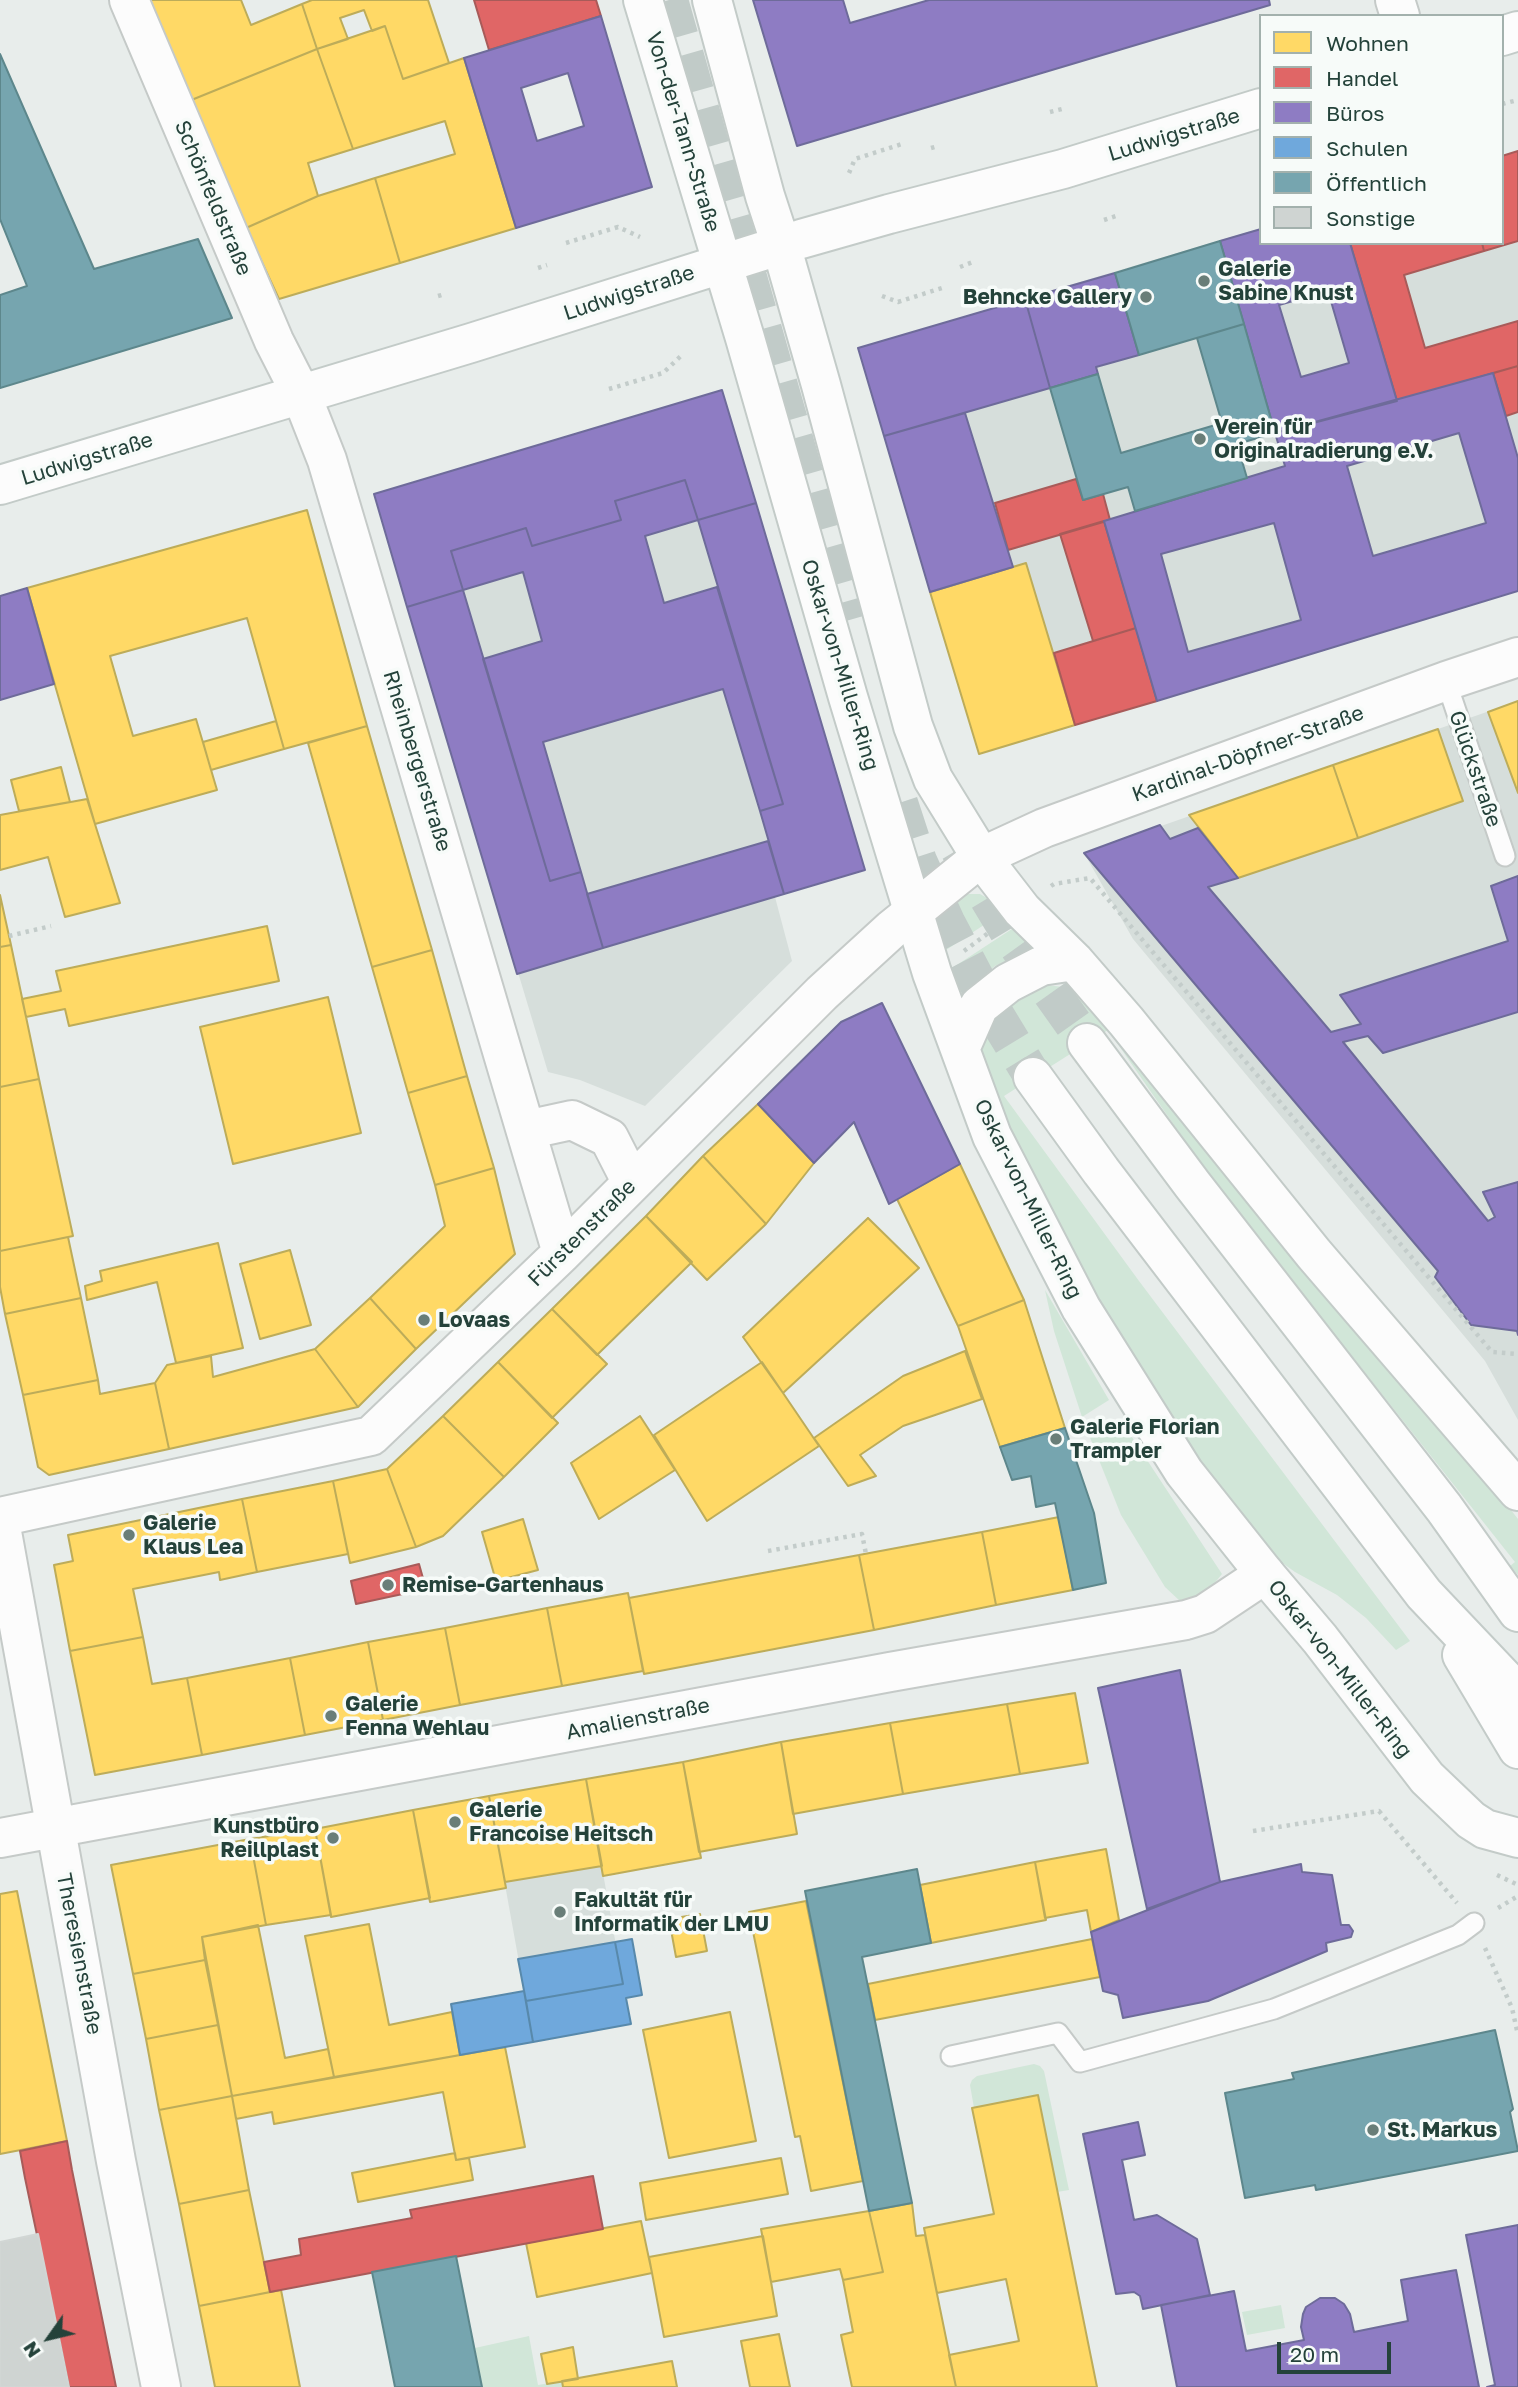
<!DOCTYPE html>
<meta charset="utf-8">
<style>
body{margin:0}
#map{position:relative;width:1518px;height:2387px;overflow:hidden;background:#e8edeb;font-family:"Golos Text",sans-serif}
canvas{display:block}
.legend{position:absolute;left:1259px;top:14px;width:245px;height:231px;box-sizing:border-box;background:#f7fbf9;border:2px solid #a3b1ad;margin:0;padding:9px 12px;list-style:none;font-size:21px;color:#24423a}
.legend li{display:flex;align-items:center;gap:14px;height:35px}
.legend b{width:35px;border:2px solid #a3b1ad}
.north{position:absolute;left:14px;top:2303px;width:70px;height:70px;-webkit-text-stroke:5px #f7fbf9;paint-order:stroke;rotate:236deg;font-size:19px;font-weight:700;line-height:28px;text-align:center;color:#24423a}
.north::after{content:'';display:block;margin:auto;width:24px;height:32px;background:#24423a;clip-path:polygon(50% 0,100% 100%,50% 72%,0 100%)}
.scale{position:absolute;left:1277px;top:2342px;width:114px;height:32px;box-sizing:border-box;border:4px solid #24423a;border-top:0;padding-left:9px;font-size:21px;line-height:24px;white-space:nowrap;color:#24423a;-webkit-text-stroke:5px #f7fbf9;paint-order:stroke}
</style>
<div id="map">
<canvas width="1518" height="2387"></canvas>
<ul class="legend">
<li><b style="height:19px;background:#ffd966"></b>Wohnen</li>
<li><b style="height:19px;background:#e06666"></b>Handel</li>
<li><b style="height:19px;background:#8e7cc3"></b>Büros</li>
<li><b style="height:19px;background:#6fa8dc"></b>Schulen</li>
<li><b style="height:19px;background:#76a5af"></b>Öffentlich</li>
<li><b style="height:19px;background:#cfd4d2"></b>Sonstige</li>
</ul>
<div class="north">N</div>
<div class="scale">20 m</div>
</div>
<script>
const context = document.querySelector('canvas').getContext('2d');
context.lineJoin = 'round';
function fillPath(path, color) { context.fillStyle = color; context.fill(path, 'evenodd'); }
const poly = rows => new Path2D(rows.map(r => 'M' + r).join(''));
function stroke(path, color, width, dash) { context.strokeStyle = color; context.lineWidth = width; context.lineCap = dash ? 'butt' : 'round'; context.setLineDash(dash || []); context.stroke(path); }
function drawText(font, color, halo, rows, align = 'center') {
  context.font = font + ' "Golos Text",sans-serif'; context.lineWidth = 7; context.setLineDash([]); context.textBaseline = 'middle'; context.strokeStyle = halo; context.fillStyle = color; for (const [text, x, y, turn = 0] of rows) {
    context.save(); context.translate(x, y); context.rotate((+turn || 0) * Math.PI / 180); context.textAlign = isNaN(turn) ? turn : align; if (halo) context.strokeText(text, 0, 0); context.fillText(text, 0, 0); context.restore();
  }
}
const built = poly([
 [1518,151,1518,591,979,754,858,348,1261,228,1261,243,1502,243,1502,156],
 [722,390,865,870,775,897,792,961,645,1106,580,1080,548,1072,374,494],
 [1518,701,1518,1420,1485,1361,1133,939,1084,853],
 [586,1779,623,1984,526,2001,489,1796]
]);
const green = poly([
 [967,894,980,894,996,903,1005,911,937,956,934,934,937,917,956,899],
 [1018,925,1039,952,1016,956,995,966,975,982,957,1004,943,974],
 [1036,984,1073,988,1443,1424,1518,1519,1518,1575,1510,1566,1515,1562,1239,1214,1194,1154,1108,1030,1004,1096,1139,1281,1410,1641,1396,1650,1366,1618,1337,1595,1295,1572,1259,1546,1112,1337,1005,1132,978,1048,989,1018],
 [1045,1290,1109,1400,1082,1417,1054,1331],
 [1120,1419,1222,1574,1208,1591,1181,1602,1165,1587,1121,1515,1087,1430],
 [1034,2064,1040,2066,1044,2071,1069,2190,1057,2192,974,2108,970,2085,972,2080,977,2076],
 [1281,2305,1285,2328,1247,2335,1242,2312],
 [529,2336,538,2385,562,2381,563,2387,482,2387,475,2348]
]);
const homes = poly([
 [147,0,241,0,251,25,302,4,317,49,189,101,147,0],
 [312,0,428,0,449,63,403,79,385,26,372,31,364,10,340,18,348,39,317,49,302,4,312,0],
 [385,26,403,79,464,58,516,228,400,263,375,178,455,154,445,121,353,149,317,49,385,26],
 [317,49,353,149,308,163,318,196,246,228,189,101,317,49],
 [375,178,400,263,279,299,246,228,318,196,375,178],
 [307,510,367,726,284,749,247,618,110,656,133,736,196,719,217,790,95,824,27,588,307,510],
 [1026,563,1075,725,979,754,930,592,1026,563],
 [1518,701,1518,793,1488,712,1518,701],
 [276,721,284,749,211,770,203,742,276,721],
 [367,726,432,950,372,967,308,743,367,726],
 [1438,729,1463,801,1358,838,1333,765,1438,729],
 [1333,765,1358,838,1238,878,1189,815,1333,765],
 [61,767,70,802,19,811,11,780,61,767],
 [87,799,120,903,65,917,48,857,0,870,0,815,87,799],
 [0,895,11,945,0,947,0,895],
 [267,926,279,981,69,1026,65,1009,26,1017,22,999,61,991,56,971,267,926],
 [11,945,39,1079,0,1087,0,947,11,945],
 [432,950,467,1076,408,1093,372,967,432,950],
 [328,997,361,1133,233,1164,200,1027,328,997],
 [467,1076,494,1168,435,1185,408,1093,467,1076],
 [39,1079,73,1236,0,1251,0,1087,39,1079],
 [758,1104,814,1163,766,1224,703,1156,758,1104],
 [703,1156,766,1224,707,1280,646,1216,703,1156],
 [960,1164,1024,1300,958,1326,897,1199,960,1164],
 [494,1168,515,1254,416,1349,370,1298,445,1226,435,1185,494,1168],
 [646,1216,692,1262,597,1355,552,1309,646,1216],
 [868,1218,919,1268,783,1393,743,1337,868,1218],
 [68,1237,81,1298,5,1314,0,1287,0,1251,68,1237],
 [218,1243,243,1348,176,1363,157,1282,87,1300,85,1286,102,1281,100,1271,218,1243],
 [290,1250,311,1325,260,1339,240,1264,290,1250],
 [81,1298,98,1380,23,1395,5,1314,81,1298],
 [370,1298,416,1349,358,1407,315,1349,370,1298],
 [1024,1300,1065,1428,1000,1447,958,1326,1024,1300],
 [552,1309,607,1364,552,1418,498,1362,552,1309],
 [315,1349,358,1407,169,1449,155,1383,167,1365,211,1356,213,1377,315,1349],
 [965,1351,982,1399,903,1426,860,1455,876,1476,848,1486,814,1438,903,1376,965,1351],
 [498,1362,558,1423,504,1477,443,1416,498,1362],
 [762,1362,819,1446,707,1521,654,1435,762,1362],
 [98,1380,100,1394,155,1383,169,1449,49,1475,38,1467,23,1395,98,1380],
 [443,1416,504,1477,443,1536,416,1547,387,1469,443,1416],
 [640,1416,675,1470,599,1519,571,1463,640,1416],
 [387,1469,416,1547,350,1563,333,1481,387,1469],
 [333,1481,348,1554,257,1572,242,1499,333,1481],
 [242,1499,257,1572,220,1580,219,1572,133,1589,143,1637,70,1651,54,1565,73,1561,68,1535,242,1499],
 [1059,1517,1073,1590,996,1605,982,1532,1059,1517],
 [523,1519,538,1570,496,1581,482,1532,523,1519],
 [982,1532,996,1605,874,1630,859,1555,982,1532],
 [859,1555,874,1630,644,1674,629,1598,859,1555],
 [628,1593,643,1671,562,1686,547,1608,628,1593],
 [547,1608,562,1686,460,1705,445,1628,547,1608],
 [445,1628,460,1705,383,1720,368,1642,445,1628],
 [143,1637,152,1684,187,1678,202,1755,95,1775,70,1651,143,1637],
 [368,1642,383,1720,305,1735,290,1658,368,1642],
 [290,1658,305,1735,202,1755,187,1678,290,1658],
 [1075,1693,1088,1763,1020,1774,1007,1704,1075,1693],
 [1007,1704,1020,1774,903,1794,890,1723,1007,1704],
 [890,1723,903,1794,793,1814,781,1742,890,1723],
 [781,1742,797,1834,699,1852,683,1762,781,1742],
 [683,1762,701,1858,603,1876,586,1779,683,1762],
 [586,1779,602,1866,505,1882,489,1796,586,1779],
 [489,1796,506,1888,430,1902,413,1810,489,1796],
 [413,1810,430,1898,331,1917,315,1829,413,1810],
 [315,1829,331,1915,266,1925,250,1839,315,1829],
 [250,1839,266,1925,202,1937,205,1960,133,1974,111,1865,250,1839],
 [1106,1849,1119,1920,1091,1932,1087,1910,1045,1918,1035,1862,1106,1849],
 [1035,1862,1046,1920,931,1943,920,1885,1035,1862],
 [17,1891,67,2141,0,2154,0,1894,17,1891],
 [806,1901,863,2181,811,2191,800,2136,795,2137,749,1912,806,1901],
 [700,1914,707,1951,676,1957,669,1919,700,1914],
 [369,1924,389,2025,452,2012,460,2055,334,2077,305,1936,369,1924],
 [258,1925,285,2058,328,2049,334,2077,232,2096,202,1937,258,1925],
 [1092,1939,1100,1977,875,2020,868,1984,1092,1939],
 [205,1960,218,2025,146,2039,133,1974,205,1960],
 [730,2012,756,2141,669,2158,643,2030,730,2012],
 [218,2025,232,2096,159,2110,146,2039,218,2025],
 [505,2047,525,2147,456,2160,443,2092,274,2124,272,2112,236,2119,232,2096,505,2047],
 [1038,2095,1097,2387,956,2387,949,2355,1019,2341,1006,2279,937,2293,924,2228,994,2214,972,2108,1038,2095],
 [232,2096,249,2190,179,2204,159,2110,232,2096],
 [455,2153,456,2160,469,2158,473,2180,358,2202,352,2173,455,2153],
 [781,2158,788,2194,646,2220,640,2183,781,2158],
 [249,2190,270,2292,199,2306,179,2204,249,2190],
 [912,2203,916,2236,925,2235,956,2387,852,2387,841,2335,853,2332,843,2280,883,2272,869,2211,912,2203],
 [869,2211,883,2272,843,2280,840,2269,771,2282,761,2229,869,2211],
 [641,2221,652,2273,537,2297,526,2243,641,2221],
 [763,2236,777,2316,664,2337,649,2257,763,2236],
 [281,2290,300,2387,215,2387,199,2306,281,2290],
 [779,2334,790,2387,750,2387,741,2341,779,2334],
 [573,2347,578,2379,547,2384,541,2354,573,2347],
 [672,2361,677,2387,563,2387,562,2381,672,2361]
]);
const shops = poly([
 [474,0,596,0,601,16,489,50,474,0],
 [1518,151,1518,241,1484,251,1482,243,1502,243,1502,156,1518,151],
 [1350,243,1482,243,1484,251,1404,275,1425,348,1518,321,1518,366,1397,401,1350,243],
 [1518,366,1518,412,1506,416,1493,373,1518,366],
 [1076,479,1083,500,1103,494,1110,520,1008,550,995,503,1076,479],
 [1104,521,1136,628,1093,641,1060,534,1104,521],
 [1136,628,1157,701,1075,725,1054,653,1136,628],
 [419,1564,426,1589,356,1604,351,1581,419,1564],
 [67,2141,72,2170,116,2387,69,2387,25,2178,20,2151,67,2141],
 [593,2176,603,2229,270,2292,264,2262,301,2255,299,2239,412,2218,410,2210,593,2176]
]);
const offices = poly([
 [753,0,843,0,850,23,929,0,1269,0,1270,5,797,146,753,0],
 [601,16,652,187,516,228,464,58,601,16],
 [568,73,584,126,537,141,521,88,568,73],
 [1261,229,1261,243,1350,243,1397,401,1275,433,1220,241,1261,229],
 [1328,291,1349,363,1301,377,1279,305,1328,291],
 [1115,273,1139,355,1096,367,1098,374,1050,388,1025,299,1115,273],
 [1025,299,1050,388,884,436,858,348,1025,299],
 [1493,373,1518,458,1518,591,1157,701,1104,521,1285,466,1275,433,1493,373],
 [1459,433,1486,523,1373,556,1347,466,1459,433],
 [1274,523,1301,620,1188,652,1161,554,1274,523],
 [722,390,756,503,698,520,685,480,615,501,621,520,532,546,526,528,451,551,463,590,407,607,374,494,722,390],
 [965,413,1013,567,930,592,884,436,965,413],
 [685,480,698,520,645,536,664,603,717,587,783,804,760,811,723,689,543,742,581,872,550,881,483,659,542,641,523,572,463,590,451,551,526,528,532,546,621,520,615,501,685,480],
 [756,503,865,870,784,894,760,811,783,804,698,520,756,503],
 [27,588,54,684,0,700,0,596,27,588],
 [463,590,550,881,581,872,603,948,517,974,407,607,463,590],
 [1160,825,1170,839,1198,828,1238,878,1208,887,1331,1032,1361,1024,1340,995,1508,941,1491,886,1518,876,1518,1012,1383,1053,1368,1036,1343,1042,1488,1221,1495,1217,1483,1192,1518,1182,1518,1335,1517,1331,1471,1325,1435,1277,1438,1271,1084,853,1160,825],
 [768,841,784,894,603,948,587,894,768,841],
 [882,1003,960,1164,889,1204,854,1122,814,1163,758,1104,841,1022,882,1003],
 [1180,1670,1220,1882,1147,1909,1098,1688,1180,1670],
 [1301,1864,1302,1872,1332,1875,1341,1925,1349,1925,1353,1931,1351,1937,1326,1943,1327,1951,1208,2001,1123,2018,1118,1995,1103,1991,1091,1932,1220,1882,1301,1864],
 [1138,2122,1145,2155,1122,2160,1134,2220,1157,2215,1197,2239,1210,2295,1143,2309,1140,2296,1134,2292,1116,2294,1083,2134,1138,2122],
 [1518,2225,1518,2387,1487,2387,1495,2385,1466,2235,1518,2225],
 [1456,2270,1479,2387,1177,2387,1161,2305,1234,2291,1246,2351,1304,2340,1301,2327,1303,2314,1306,2307,1320,2298,1335,2298,1344,2304,1350,2314,1354,2332,1408,2321,1401,2280,1456,2270]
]);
const schools = poly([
 [632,1939,642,1995,626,1998,631,2024,533,2042,526,2001,623,1984,615,1942,632,1939],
 [615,1942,623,1984,526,2001,518,1959,615,1942],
 [524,1991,533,2042,460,2055,451,2004,524,1991]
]);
const public = poly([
 [0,54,94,269,198,239,232,318,0,388,0,295,27,286,0,219,0,54],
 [1220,241,1244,324,1139,355,1115,273,1220,241],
 [1244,324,1275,433,1237,444,1247,478,1135,511,1128,487,1083,500,1050,388,1098,374,1121,453,1222,423,1197,338,1244,324],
 [1065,1428,1094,1513,1106,1583,1073,1590,1055,1503,1036,1507,1031,1476,1012,1480,1000,1447,1065,1428],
 [917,1869,931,1943,862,1957,912,2203,869,2211,805,1891,917,1869],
 [1495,2030,1513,2109,1510,2112,1518,2151,1316,2190,1315,2185,1245,2198,1225,2093,1294,2079,1292,2073,1495,2030],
 [456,2256,482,2387,395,2387,372,2272,456,2256]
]);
const building = poly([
 [38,2234,69,2387,0,2387,0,2242,38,2234]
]);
const secondaryTunnel = poly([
 [669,0,846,621],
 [899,803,918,861,946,922,991,1008,1033,1077],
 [959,849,1013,939,1087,1043]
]);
const path = poly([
 [1502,104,1518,100],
 [1050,112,1062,109],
 [931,148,938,146],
 [849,173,855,159,902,144],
 [1104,220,1116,216],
 [566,243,618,227,640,237],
 [960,267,973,262],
 [538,268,547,265],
 [438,296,445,294],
 [882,296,898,302,945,287],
 [609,389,663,373,683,354],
 [1051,886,1054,884,1090,878,1492,1352,1518,1354],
 [9,936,51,926],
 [964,951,991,931],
 [768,1551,862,1534,866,1554],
 [1253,1831,1379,1811,1457,1903],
 [1497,1875,1518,1885],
 [1498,1908,1518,1896],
 [1485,1948,1512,2008,1518,2035]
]);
const lane = poly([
 [1446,681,1505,856],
 [951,2056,1058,2033,1080,2062,1274,2009,1458,1935,1474,1923]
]);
const street = poly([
 [129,0,274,341,301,394,327,460,562,1253],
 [1395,0,1400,16],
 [526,1130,572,1120,609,1138,632,1183],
 [0,1517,371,1436,562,1253,822,993,892,929,981,857,1044,828,1446,681,1518,657],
 [0,1521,116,2161,161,2387],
 [0,1838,890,1672,1186,1620,1205,1614,1265,1574]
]);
const secondary = poly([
 [643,0,745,338,848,697,932,973,992,1136,1081,1308,1184,1472,1265,1574,1320,1639,1427,1778,1471,1820,1485,1829,1518,1838],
 [712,0,765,196,781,245,821,385,913,726,933,779,981,857,1022,910,1074,961,1126,1021,1314,1254,1518,1491],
 [1502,36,1518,31],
 [0,485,471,343,801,239,889,214,1063,169,1261,108],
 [1087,1043,1192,1184,1444,1508,1518,1612],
 [960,1049,979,1006,1008,983,1041,966,1074,961],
 [1033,1077,1101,1171,1424,1594,1518,1693],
 [1462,1655,1518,1749]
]);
const markers = [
 [1204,281,7,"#697e78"],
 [1146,297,7,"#697e78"],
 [1200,439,7,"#697e78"],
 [424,1320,7,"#697e78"],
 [1056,1439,7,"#697e78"],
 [129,1535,7,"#697e78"],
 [388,1585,7,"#697e78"],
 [331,1716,7,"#697e78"],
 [455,1822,7,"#697e78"],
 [333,1838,7,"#697e78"],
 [560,1912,7,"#697e78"],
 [1373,2130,7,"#697e78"]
];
const streetNames = [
 ["Von-der-Tann-Straße",683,132,73],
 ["Ludwigstraße",1174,135,-17],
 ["Schönfeldstraße",213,198,67],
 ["Ludwigstraße",629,293,-18],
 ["Ludwigstraße",87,459,-17],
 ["Oskar-von-Miller-Ring",840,665,73],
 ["Kardinal-Döpfner-Straße",1248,754,-20],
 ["Rheinbergerstraße",417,761,73],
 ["Glückstraße",1475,769,71],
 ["Oskar-von-Miller-Ring",1028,1199,64],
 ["Fürstenstraße",582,1233,-45],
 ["Oskar-von-Miller-Ring",1340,1669,52],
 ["Amalienstraße",638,1719,-11],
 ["Theresienstraße",79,1954,79]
];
const poiNames = [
 ["Galerie",1218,269],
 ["Sabine Knust",1218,293],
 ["Behncke Gallery",1132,297,"right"],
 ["Verein für",1214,427],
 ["Originalradierung e.V.",1214,451],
 ["Lovaas",438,1320],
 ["Galerie Florian",1070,1427],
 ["Trampler",1070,1451],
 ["Galerie",143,1523],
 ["Klaus Lea",143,1547],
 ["Remise-Gartenhaus",402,1585],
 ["Galerie",345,1704],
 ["Fenna Wehlau",345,1728],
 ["Galerie",469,1810],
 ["Francoise Heitsch",469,1834],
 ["Kunstbüro",319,1826,"right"],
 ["Reillplast",319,1850,"right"],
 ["Fakultät für",574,1900],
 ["Informatik der LMU",574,1924],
 ["St. Markus",1387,2130]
];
fillPath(built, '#d6dedb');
fillPath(green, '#d1e6d8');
fillPath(homes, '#ffd966');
stroke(homes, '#bdac59', 2);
fillPath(shops, '#e06666');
stroke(shops, '#a85b59', 2);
fillPath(offices, '#8e7cc3');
stroke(offices, '#6e6b9a', 2);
fillPath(schools, '#6fa8dc');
stroke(schools, '#5889ab', 2);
fillPath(public, '#76a5af');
stroke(public, '#5d878c', 2);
fillPath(building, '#cfd4d2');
stroke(building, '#d1d6d4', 2);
stroke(secondaryTunnel, '#c1cbc8', 38, [38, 19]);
stroke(lane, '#c5cac8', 23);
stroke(street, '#c5cac8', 42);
stroke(secondary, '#c3cbc8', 42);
stroke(path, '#c3ccca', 4.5, [3.5, 5]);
stroke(lane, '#fcfcfc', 19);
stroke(street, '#fcfcfc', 38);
stroke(secondary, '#fcfcfc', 38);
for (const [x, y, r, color] of markers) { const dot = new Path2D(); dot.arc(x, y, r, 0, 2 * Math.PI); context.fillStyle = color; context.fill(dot); stroke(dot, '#f7fbf9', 2.5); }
drawText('21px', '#24423a', '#f7fbf9', streetNames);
drawText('bold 21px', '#24423a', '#f7fbf9', poiNames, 'left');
</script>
